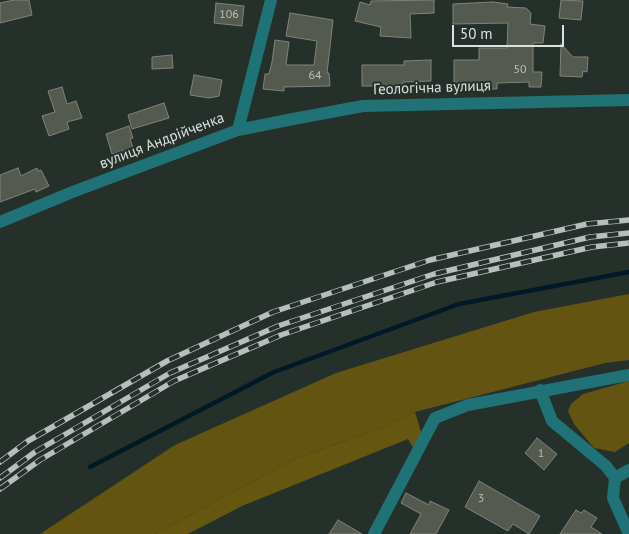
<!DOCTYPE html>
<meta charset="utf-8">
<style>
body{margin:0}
#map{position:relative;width:629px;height:534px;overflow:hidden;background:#26302b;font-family:"PT Sans",sans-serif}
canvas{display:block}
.scale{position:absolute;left:452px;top:25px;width:112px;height:22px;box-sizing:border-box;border:2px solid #dae1de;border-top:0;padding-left:6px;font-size:15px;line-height:18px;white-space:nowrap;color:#dae1de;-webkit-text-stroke:4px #26302b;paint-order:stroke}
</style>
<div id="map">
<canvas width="629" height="534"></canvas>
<div class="scale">50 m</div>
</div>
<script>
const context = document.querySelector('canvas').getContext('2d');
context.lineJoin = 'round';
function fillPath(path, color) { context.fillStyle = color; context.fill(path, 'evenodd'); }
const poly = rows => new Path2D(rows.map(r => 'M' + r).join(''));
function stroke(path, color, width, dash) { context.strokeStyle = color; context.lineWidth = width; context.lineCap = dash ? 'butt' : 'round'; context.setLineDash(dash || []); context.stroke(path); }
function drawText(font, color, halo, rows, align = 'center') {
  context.font = font + ' "PT Sans",sans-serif'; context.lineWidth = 4; context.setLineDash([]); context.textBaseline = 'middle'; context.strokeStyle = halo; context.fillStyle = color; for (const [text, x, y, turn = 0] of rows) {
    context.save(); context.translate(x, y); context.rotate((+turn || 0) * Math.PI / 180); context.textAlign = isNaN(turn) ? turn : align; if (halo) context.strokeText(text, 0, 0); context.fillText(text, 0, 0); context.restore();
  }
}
const green = poly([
 [629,294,629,360,605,363,415,412,382,428,297,458,155,534,40,534,175,445,336,373,534,312],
 [629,381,629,443,615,452,594,448,574,424,568,411,571,404,583,394]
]);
const forest = poly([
 [415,412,422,435,414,449,408,439,242,506,188,534,155,534,297,458,382,428]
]);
const stream = poly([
 [90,467,274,372,459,304,629,272]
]);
const building = poly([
 [14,0,29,0,32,15,0,23,0,3,14,0],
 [434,0,434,13,410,14,411,38,380,36,381,27,355,21,360,2,370,5,371,1,434,0],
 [561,0,583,1,581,20,559,18,561,0],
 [493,2,508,4,507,7,526,8,531,13,530,24,545,26,543,43,533,43,533,72,542,72,541,87,529,87,529,82,497,83,497,89,469,89,469,83,454,82,454,60,479,60,479,48,507,48,508,23,453,24,453,4,493,2],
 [216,3,244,6,242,26,214,23,216,3],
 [290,13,333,20,327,73,329,73,330,86,284,87,284,91,263,89,265,74,269,74,272,62,275,40,289,42,286,65,314,65,317,41,286,36,290,13],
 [561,44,573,57,588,57,587,72,583,71,582,77,560,76,561,44],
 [172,55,173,68,152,69,152,57,172,55],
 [431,60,431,81,403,82,403,92,390,92,390,86,362,86,362,65,404,65,404,61,431,60],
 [194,75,222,80,219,96,209,98,190,95,194,75],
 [62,87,67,104,76,101,82,118,67,122,69,129,49,136,42,116,55,112,48,91,62,87],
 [164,103,169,118,132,129,128,115,164,103],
 [129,126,133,138,130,139,133,148,112,154,106,134,129,126],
 [18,168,21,176,37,168,38,171,41,170,49,186,36,192,35,189,0,202,0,175,18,168],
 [537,438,557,454,544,470,525,453,537,438],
 [479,481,540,516,529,534,513,524,508,531,465,507,479,481],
 [406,493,429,505,430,501,449,510,436,534,410,534,421,514,401,503,406,493],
 [576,510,581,513,584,510,597,518,591,527,602,534,560,534,576,510],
 [338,520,362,534,329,534,338,520]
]);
const minor = poly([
 [540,390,552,421,606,466,615,478,613,498,629,534],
 [615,478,629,470],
 [374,534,435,418,468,405,629,375]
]);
const tertiary = poly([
 [238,130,271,0],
 [0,222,75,191,238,130,293,119,363,106,629,100]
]);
const rail = poly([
 [0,462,28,441,167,361,273,312,430,260,587,224,629,220],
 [0,478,35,452,170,373,278,326,434,274,590,237,629,233],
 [0,489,40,460,174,381,281,335,437,282,592,247,629,243]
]);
const numberNames = [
 ["106",229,15],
 ["50",520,70],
 ["64",315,76],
 ["1",541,454],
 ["3",481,499]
];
const streetNames = [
 ["Геологічна вулиця",432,88,-2],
 ["вулиця Андрійченка",162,141,-21]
];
fillPath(green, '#635412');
fillPath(forest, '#665710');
stroke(stream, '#001926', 4.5);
fillPath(building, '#555a50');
stroke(building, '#7e8479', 1);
stroke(minor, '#1f7275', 12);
stroke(tertiary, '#1f7275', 12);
stroke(rail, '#b7bebb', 5.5);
stroke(rail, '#26302b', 4, [11]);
drawText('12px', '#b9bfba', null, numberNames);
drawText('15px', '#dae1de', '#26302b', streetNames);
</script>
